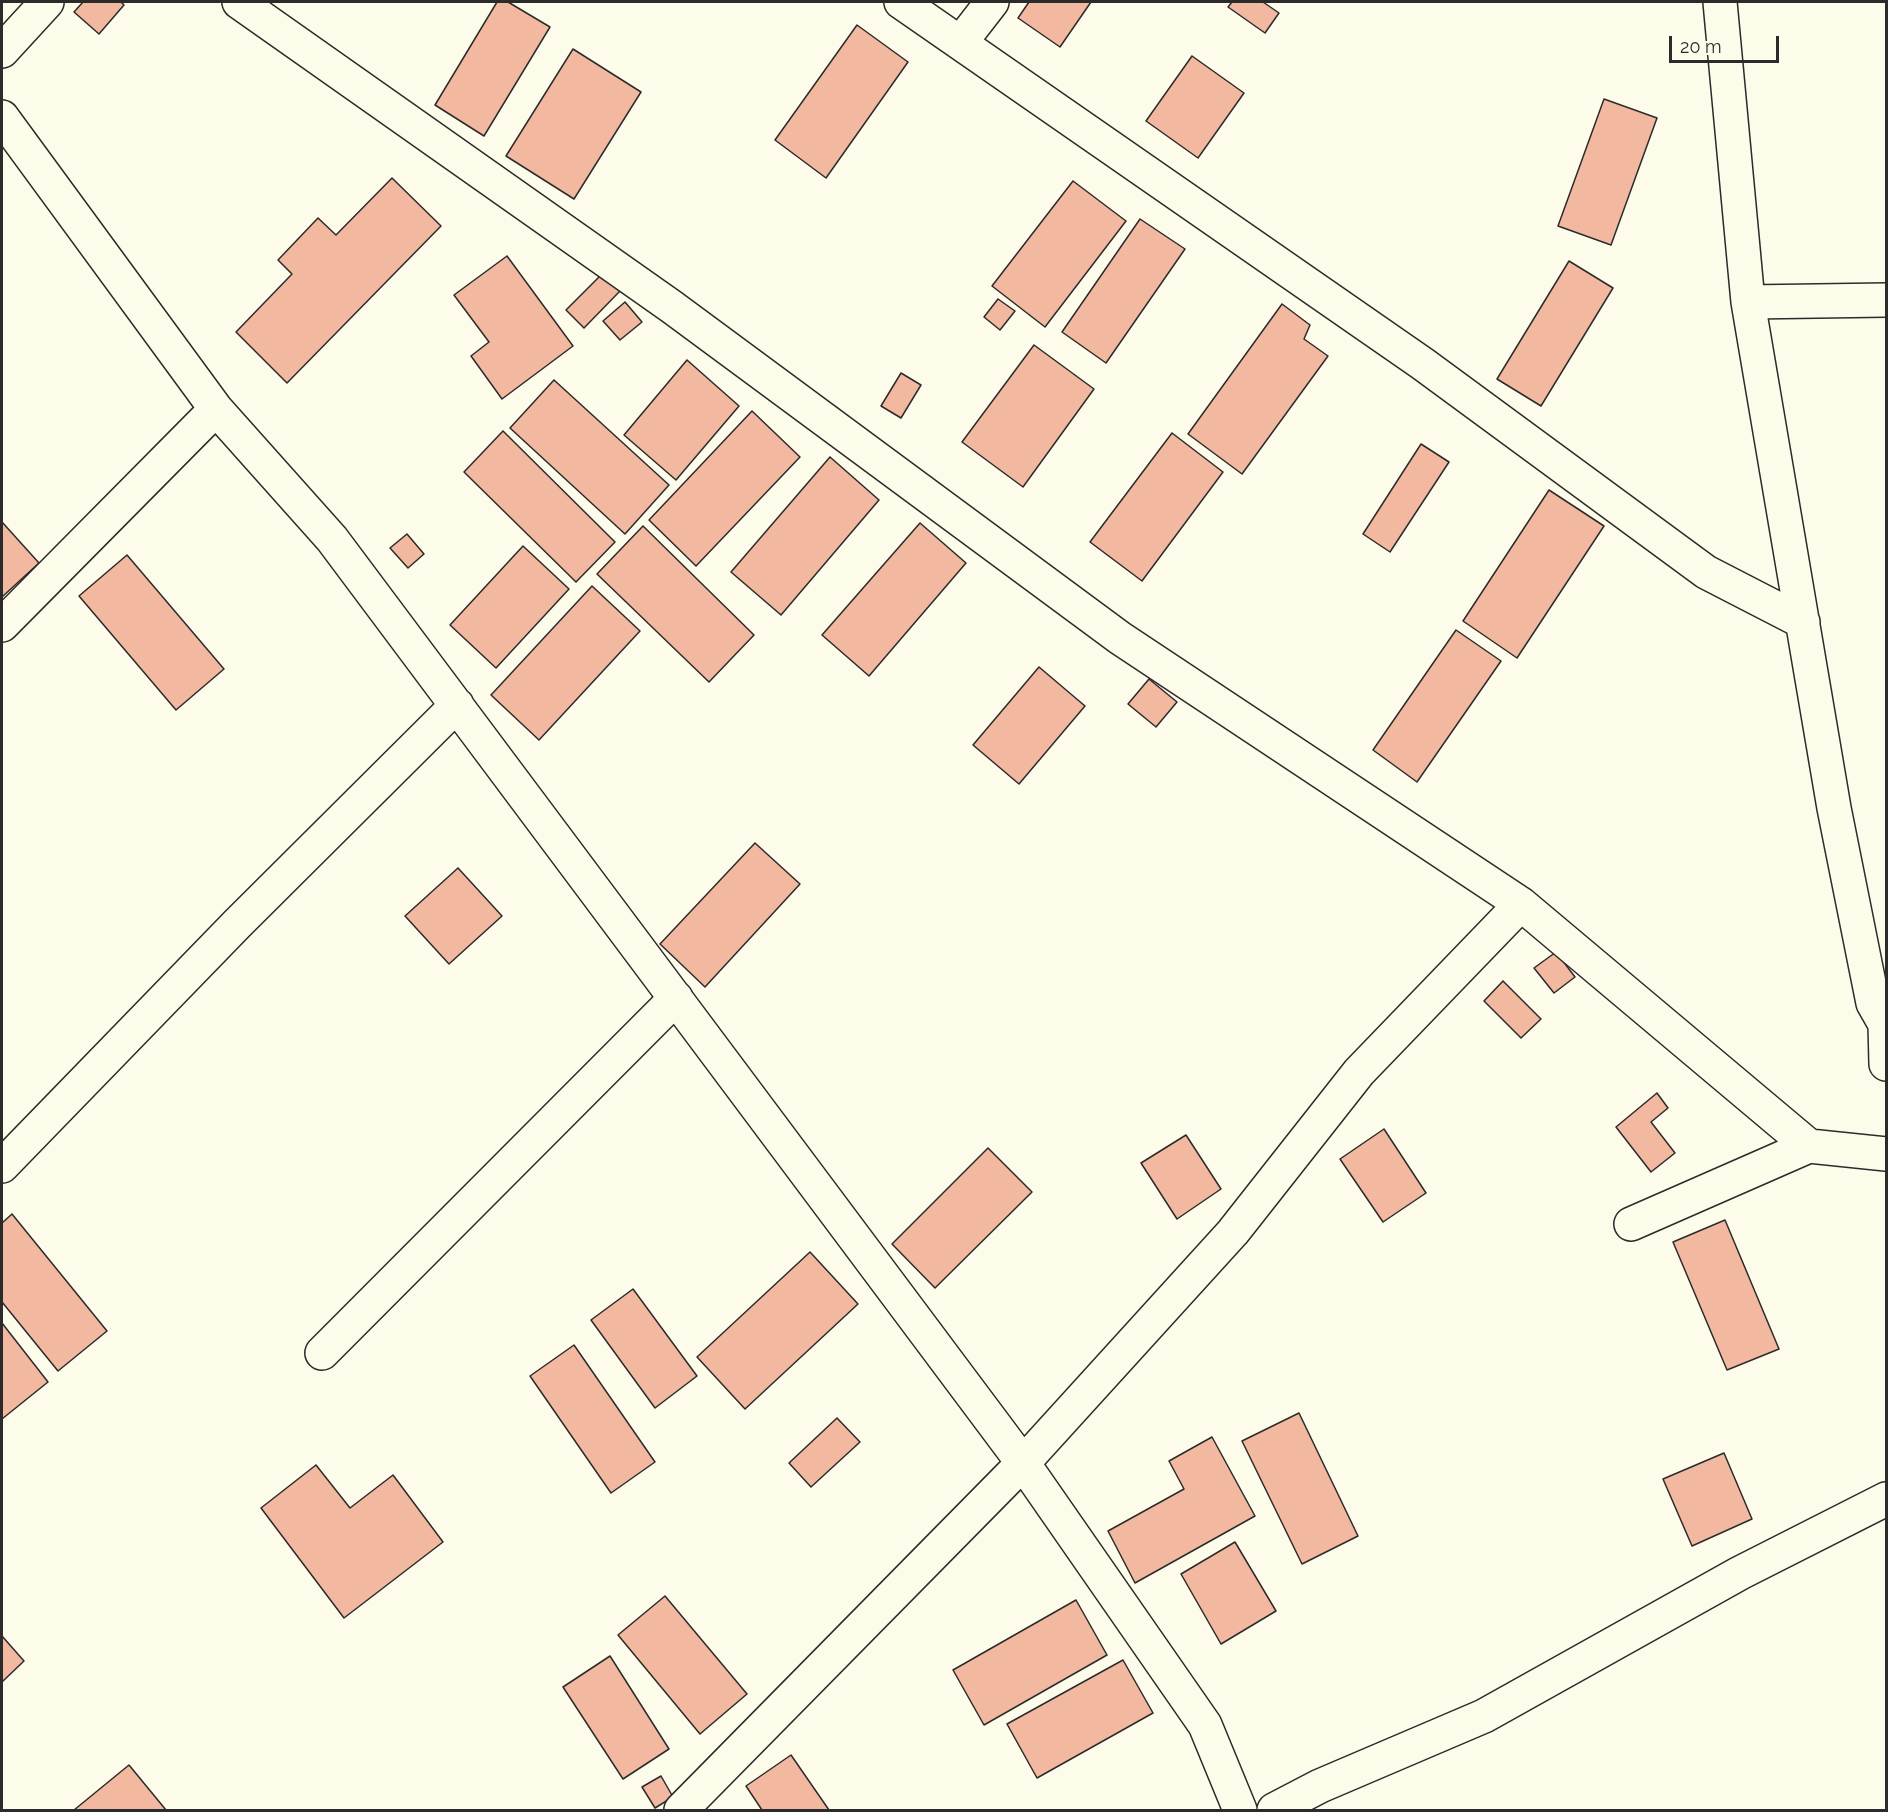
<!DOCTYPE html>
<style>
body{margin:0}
#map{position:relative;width:1888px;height:1812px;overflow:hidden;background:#fdfbea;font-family:Raleway,sans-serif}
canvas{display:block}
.frame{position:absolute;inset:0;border:3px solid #2b2b2b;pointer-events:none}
.scale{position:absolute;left:1669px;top:36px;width:110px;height:27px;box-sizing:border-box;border:3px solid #2b2b2b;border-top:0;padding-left:8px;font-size:18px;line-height:21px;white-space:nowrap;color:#2b2b2b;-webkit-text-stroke:4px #fdfbea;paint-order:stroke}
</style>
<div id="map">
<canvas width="1888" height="1812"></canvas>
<div class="frame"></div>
<div class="scale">20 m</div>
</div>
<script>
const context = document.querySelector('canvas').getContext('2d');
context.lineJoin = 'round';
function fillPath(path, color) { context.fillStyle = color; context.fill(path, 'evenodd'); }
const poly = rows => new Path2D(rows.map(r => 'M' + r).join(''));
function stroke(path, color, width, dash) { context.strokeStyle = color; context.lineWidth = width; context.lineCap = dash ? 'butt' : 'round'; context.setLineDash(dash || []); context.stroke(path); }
const building = poly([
 [83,2,121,2,124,5,99,34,74,12,83,2],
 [497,2,508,2,550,27,484,136,435,105,497,2],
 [1029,2,1091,2,1060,47,1018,18,1029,2],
 [1232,2,1263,2,1279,13,1265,33,1228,7,1232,2],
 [857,25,908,62,826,178,775,140,857,25],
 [573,49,641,92,574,199,506,156,573,49],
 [1192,56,1244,93,1198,158,1146,121,1192,56],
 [1604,99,1657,118,1611,245,1558,226,1604,99],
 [392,178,441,226,287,383,236,332,292,274,278,260,318,218,336,235,392,178],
 [1073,181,1126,221,1045,327,992,286,1073,181],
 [1140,219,1185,249,1106,363,1062,332,1140,219],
 [507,256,573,346,502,399,471,356,489,342,454,295,507,256],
 [1569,261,1613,288,1541,406,1497,379,1569,261],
 [602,274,620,291,584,328,566,310,602,274],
 [998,299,1015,311,1000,330,984,317,998,299],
 [625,302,642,322,620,340,603,321,625,302],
 [1282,304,1310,325,1304,339,1328,356,1242,474,1188,434,1282,304],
 [1034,345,1094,389,1023,487,962,442,1034,345],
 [687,360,739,406,676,480,624,435,687,360],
 [901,373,921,385,901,418,881,406,901,373],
 [554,380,669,485,625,534,510,428,554,380],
 [752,411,800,457,696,566,649,520,752,411],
 [503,431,615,542,576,582,464,472,503,431],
 [1172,433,1223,472,1142,581,1090,542,1172,433],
 [1421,444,1449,462,1390,552,1363,534,1421,444],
 [830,457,879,500,781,615,731,572,830,457],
 [1549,490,1604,526,1517,658,1463,621,1549,490],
 [2,522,39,563,2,597,2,522],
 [920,523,966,563,869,676,822,635,920,523],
 [643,526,754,635,709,682,597,574,643,526],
 [407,534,424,554,408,568,390,548,407,534],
 [523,546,569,589,496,668,450,625,523,546],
 [127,555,224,669,176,710,79,596,127,555],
 [592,586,640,631,539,740,491,695,592,586],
 [1456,630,1501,661,1417,782,1373,750,1456,630],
 [1039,667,1085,706,1019,784,973,745,1039,667],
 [1149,679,1177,702,1156,727,1128,704,1149,679],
 [755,843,800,884,705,987,660,944,755,843],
 [458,868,502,916,449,964,405,916,458,868],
 [1556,952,1575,977,1554,993,1534,968,1556,952],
 [1503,981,1541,1019,1521,1038,1484,1001,1503,981],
 [1657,1093,1668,1108,1651,1122,1675,1153,1651,1172,1616,1127,1657,1093],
 [1384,1129,1426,1193,1383,1222,1340,1159,1384,1129],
 [1186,1135,1221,1189,1177,1219,1141,1163,1186,1135],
 [988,1148,1032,1192,935,1288,892,1244,988,1148],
 [12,1214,107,1331,58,1371,2,1302,2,1223,12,1214],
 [1725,1220,1779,1349,1727,1370,1673,1242,1725,1220],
 [810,1252,858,1304,745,1409,697,1357,810,1252],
 [633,1289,697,1376,655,1408,591,1320,633,1289],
 [2,1323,48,1382,2,1419,2,1323],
 [574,1345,655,1462,611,1493,530,1376,574,1345],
 [1299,1413,1358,1536,1302,1564,1242,1441,1299,1413],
 [837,1418,860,1442,811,1487,789,1463,837,1418],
 [1212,1437,1255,1516,1135,1583,1108,1531,1184,1489,1169,1461,1212,1437],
 [1724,1453,1752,1519,1692,1546,1663,1479,1724,1453],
 [316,1465,350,1508,393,1475,443,1542,344,1618,261,1508,316,1465],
 [1235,1542,1276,1611,1221,1644,1181,1574,1235,1542],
 [665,1596,747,1694,700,1734,618,1635,665,1596],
 [1076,1600,1107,1655,984,1725,953,1670,1076,1600],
 [2,1636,24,1661,2,1682,2,1636],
 [610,1656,669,1749,623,1779,563,1687,610,1656],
 [1123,1660,1153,1713,1037,1778,1007,1724,1123,1660],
 [791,1755,829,1810,762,1810,746,1786,791,1755],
 [129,1765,166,1810,74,1810,129,1765],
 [661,1776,673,1797,655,1808,642,1787,661,1776]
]);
const minor = poly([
 [239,2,672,307,1120,638,1521,904,1809,1146,1886,1154],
 [901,2,1423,364,1706,572,1803,622],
 [1720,2,1748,302,1834,808,1873,1003,1885,1024,1886,1064],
 [961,42,992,2],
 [2,51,47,2],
 [2,117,216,409,332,539,1023,1463,1205,1725,1240,1810],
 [1748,302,1886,300],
 [2,625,216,409],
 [2,1166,237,924,457,705],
 [1631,1224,1809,1146],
 [322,1353,676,998],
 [681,1810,1023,1463,1233,1232,1359,1072,1521,904],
 [1274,1810,1320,1786,1484,1716,1740,1573,1886,1499]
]);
fillPath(building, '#f2b8a0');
stroke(building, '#2b2b2b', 1.5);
stroke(minor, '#2b2b2b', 36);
stroke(minor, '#fdfbea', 33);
</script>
